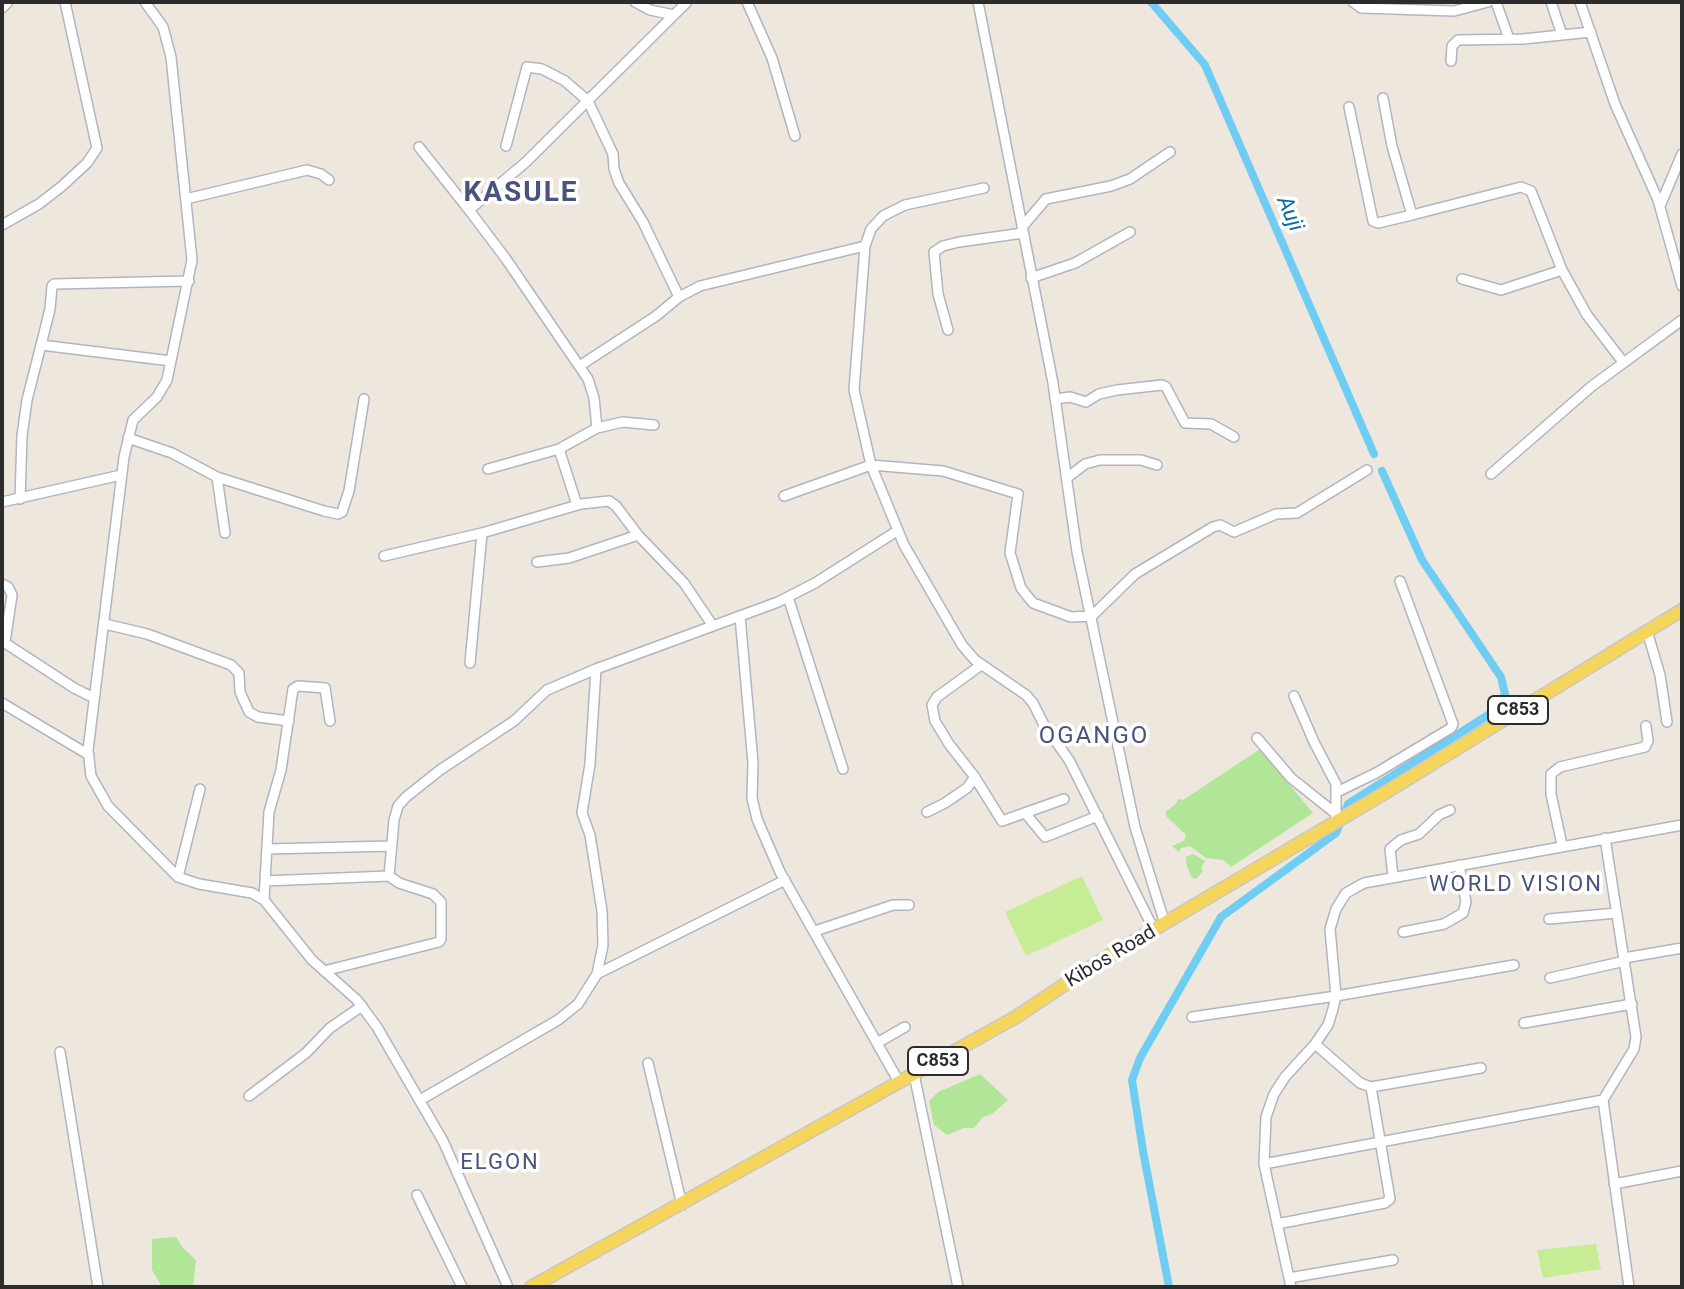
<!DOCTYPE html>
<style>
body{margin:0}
#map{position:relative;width:1684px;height:1289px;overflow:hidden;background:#eee7de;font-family:Roboto,sans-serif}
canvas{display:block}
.frame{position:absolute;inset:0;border:4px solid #2c2c2c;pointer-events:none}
</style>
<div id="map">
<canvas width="1684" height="1289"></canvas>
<div class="frame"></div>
</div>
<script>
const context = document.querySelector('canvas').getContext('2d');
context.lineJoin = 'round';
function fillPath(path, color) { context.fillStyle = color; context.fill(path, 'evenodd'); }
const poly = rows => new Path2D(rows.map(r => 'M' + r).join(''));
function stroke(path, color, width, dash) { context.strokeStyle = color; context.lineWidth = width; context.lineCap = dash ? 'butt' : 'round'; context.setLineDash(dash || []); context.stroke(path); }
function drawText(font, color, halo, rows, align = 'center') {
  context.font = font + ' Roboto,sans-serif'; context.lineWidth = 7; context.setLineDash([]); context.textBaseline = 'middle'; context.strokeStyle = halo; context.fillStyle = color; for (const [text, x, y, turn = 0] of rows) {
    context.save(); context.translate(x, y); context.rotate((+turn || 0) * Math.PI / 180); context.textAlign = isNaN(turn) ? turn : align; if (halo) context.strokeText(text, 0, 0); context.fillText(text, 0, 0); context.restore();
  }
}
const green = poly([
 [1260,749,1313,813,1231,867,1223,860,1206,858,1190,846,1181,848,1179,852,1172,846,1184,841,1186,835,1167,817,1165,812,1175,805,1178,799,1183,800],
 [1193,854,1205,861,1201,867,1203,871,1196,879,1191,877,1186,863,1186,857],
 [980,1074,1008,1100,992,1114,983,1117,974,1128,964,1128,947,1135,934,1125,929,1101,938,1092],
 [176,1237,183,1248,196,1260,193,1287,162,1287,152,1270,152,1239]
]);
const pitch = poly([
 [1082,876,1103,920,1026,956,1005,912],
 [1596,1244,1601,1269,1543,1278,1537,1250]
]);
const canal = poly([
 [1151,2,1205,65,1374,454],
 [1169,1287,1143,1151,1132,1080,1140,1058,1221,917,1336,833,1348,804,1496,710,1505,694,1501,677,1422,560,1382,471]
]);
const minor = poly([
 [145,2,163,27,171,57,192,260,167,380,157,397,133,420,124,457,88,750,91,776,108,806,178,877,199,884,252,893,264,900,312,960,357,1000,377,1027,443,1141,508,1287],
 [635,2,650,10,674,15],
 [747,2,772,58,795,136],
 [978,2,1053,383,1077,552,1135,827,1165,924],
 [1353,2,1361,8,1454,11,1488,2],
 [1496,2,1509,39],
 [1551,2,1562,35],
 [1580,2,1615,104,1658,200,1682,286],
 [2,8,8,2],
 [1451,61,1452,46,1458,40,1523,39,1591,32],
 [1383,98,1392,146,1412,215,1521,187,1531,191,1562,270,1587,315,1623,362],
 [1349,107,1373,221,1378,223,1412,215],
 [506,146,527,67,542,69,565,81,588,101,613,154,614,169,619,183,643,222,679,297],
 [419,147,469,210],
 [984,188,905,205,883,216,871,229,865,246,854,390,871,465,904,545,962,645,975,660,1026,695,1033,703,1044,725,1069,760,1154,930],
 [186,199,307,170,321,174,329,180],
 [1660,206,1682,154],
 [2,225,39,204,61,187,87,163,97,148,65,2],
 [1022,227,1046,199,1111,186,1130,179,1170,152],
 [1031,278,1075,263,1130,232],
 [1462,279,1501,290,1562,270],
 [948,330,938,294,934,252,943,246,959,242,1023,233],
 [41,345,50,309,52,286,54,284,189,281],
 [581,365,656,316,679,297,700,286,865,246],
 [1055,399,1070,397,1086,402,1099,394,1117,390,1162,385,1166,387,1185,423,1211,424,1234,437],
 [597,428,623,422,654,425],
 [128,438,172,453,217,477,225,533],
 [488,469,559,449],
 [1491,474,1592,386,1682,320],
 [217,477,324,511,338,514,342,512,349,491,364,399],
 [1067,478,1085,464,1100,460,1141,460,1157,465],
 [784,496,871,465,943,471,1018,494,1010,553,1021,588,1033,603,1071,617,1092,616,1135,574,1213,527,1220,525,1234,532,1276,514,1297,513,1367,470],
 [20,499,22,436,27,400,41,345,171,361],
 [2,502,121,475],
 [577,505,559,449,597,428,594,398,588,379,506,259,469,210,526,162,687,2],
 [384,556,482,533,581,504,609,501,616,506,638,535,684,583,713,626],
 [537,562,569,558,638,535],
 [2,584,8,587,12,595,5,642],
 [788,597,843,769],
 [740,616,753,763,752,798,757,819,780,872,899,1082],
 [105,624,147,634,231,665,239,673,240,692,249,712,258,717,289,721],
 [1647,631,1660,675,1667,722],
 [2,641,74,688,94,698],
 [470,663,482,533],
 [981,665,937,697,932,705,935,721,949,744,974,776,1002,821,1064,799],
 [1294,696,1314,742,1336,784,1336,822],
 [2,703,89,755],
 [1257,738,1291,778,1335,813],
 [1337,792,1376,773,1451,728,1453,724,1400,581],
 [927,812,945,803,967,788,975,777],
 [1026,814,1045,837,1098,816],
 [1562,845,1551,794,1551,774,1560,767,1645,747,1648,741,1646,726],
 [267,849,391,846],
 [389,876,394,820,398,806,406,797,440,770,514,721,547,690,596,669,778,602,815,583,897,531],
 [178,877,200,789],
 [1393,877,1390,849,1401,840,1419,834,1439,815,1450,810],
 [265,881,269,812,281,770,293,689,298,686,325,688,330,721],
 [264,900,265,881,389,876,399,883,433,894,441,902,441,939,439,942,324,971],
 [1549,919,1617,913],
 [815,931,893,905,909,905],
 [1403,932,1444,924,1463,913,1466,902,1459,865],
 [1624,958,1682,948],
 [597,974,785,880],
 [1550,978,1625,961],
 [1192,1017,1336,996,1514,965],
 [1524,1023,1632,1004],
 [877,1043,905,1027],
 [1315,1044,1360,1083,1371,1087,1481,1068],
 [60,1052,98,1287],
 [648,1063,682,1205],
 [914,1074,958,1287],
 [249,1096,306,1053,330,1028,362,1006],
 [420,1100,558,1020,578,1004,597,974,603,945,602,911,590,835,582,813,590,764,596,669],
 [1603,1100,1629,1287],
 [1264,1164,1603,1100,1634,1049,1636,1037,1605,838],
 [1614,1184,1682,1171],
 [417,1195,462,1287],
 [1277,1224,1385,1203,1390,1199,1371,1087],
 [1289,1278,1393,1260],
 [1291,1287,1264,1164,1266,1117,1274,1094,1285,1077,1315,1044,1328,1025,1333,1009,1336,996,1330,929,1336,909,1346,893,1364,883,1682,825]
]);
const major = poly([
 [531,1287,1016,1017,1097,963,1383,794,1682,610]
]);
const shields = [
 [1518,710,60],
 [938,1061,60]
];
const shieldNames = [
 ["C853",1518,710],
 ["C853",938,1061]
];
const streetNames = [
 ["Kibos Road",1111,957,-31]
];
const waterNames = [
 ["Auji",1289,214,67]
];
const neighbourhoodNames = [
 ["WORLD VISION",1516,885],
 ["ELGON",500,1163]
];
const quarterNames = [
 ["OGANGO",1094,737]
];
const districtNames = [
 ["KASULE",521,194]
];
fillPath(green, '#b1e699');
fillPath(pitch, '#c6ed95');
stroke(canal, '#6fccf2', 8);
stroke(minor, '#b2b4c0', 12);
stroke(major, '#c8c8c8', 15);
stroke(minor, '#fff', 9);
stroke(major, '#f5d55c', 12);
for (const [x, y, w] of shields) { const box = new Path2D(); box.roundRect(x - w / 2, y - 14, w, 28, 6); context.fillStyle = '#fff'; context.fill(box); stroke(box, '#2c2c2c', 2); }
drawText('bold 18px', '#2c2c2c', null, shieldNames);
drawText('20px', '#2c2c2c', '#fff', streetNames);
drawText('italic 22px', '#0a6aa2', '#fff', waterNames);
context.letterSpacing = '2px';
drawText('22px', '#4a537e', '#fff', neighbourhoodNames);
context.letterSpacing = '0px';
context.letterSpacing = '2px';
drawText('24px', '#4a537e', '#fff', quarterNames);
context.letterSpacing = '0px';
context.letterSpacing = '2px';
drawText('bold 28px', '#4a537e', '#fff', districtNames);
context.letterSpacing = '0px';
</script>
